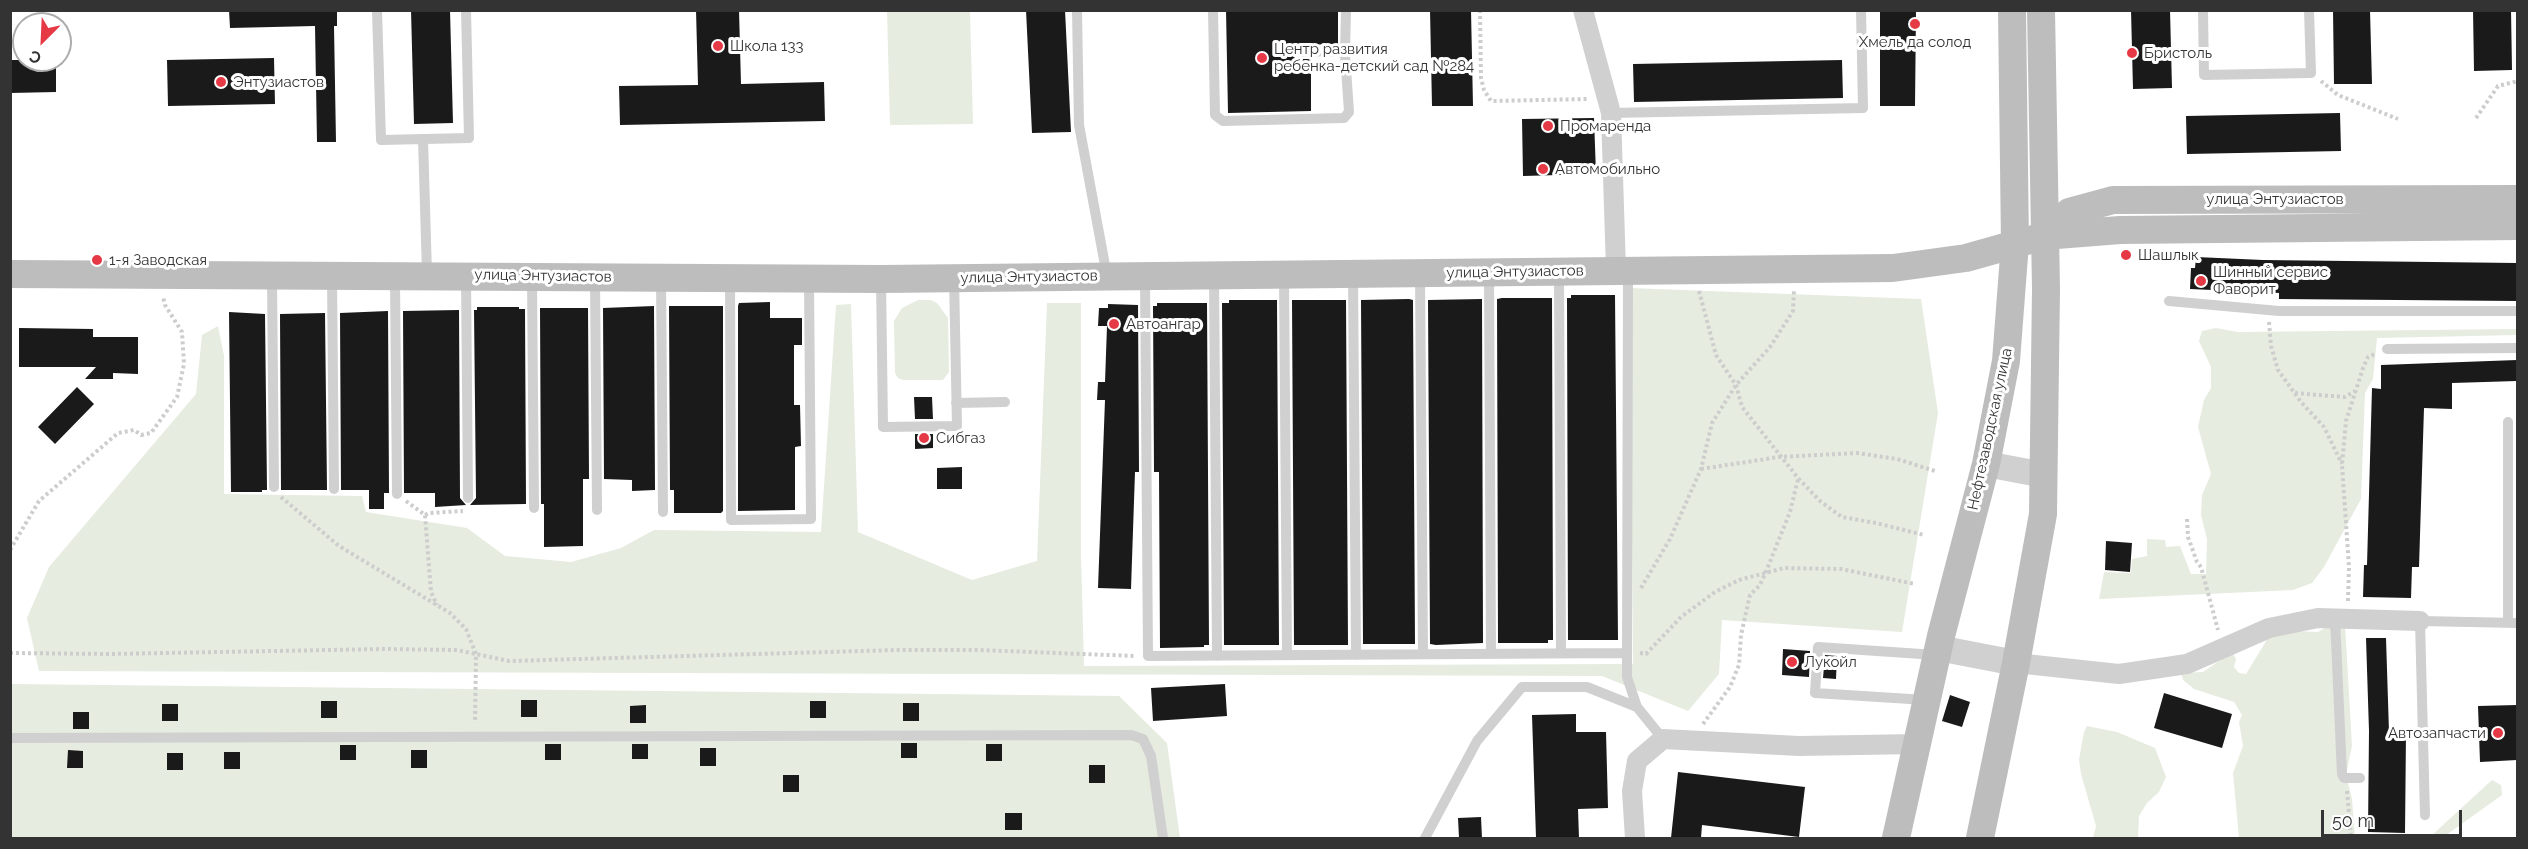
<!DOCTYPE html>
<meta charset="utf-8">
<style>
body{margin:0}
#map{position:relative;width:2528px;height:849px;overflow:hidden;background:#fff;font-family:Raleway,sans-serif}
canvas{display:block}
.frame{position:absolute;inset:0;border:12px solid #333;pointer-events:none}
.north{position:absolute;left:12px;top:12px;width:60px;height:60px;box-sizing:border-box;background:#fff;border:2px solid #adadad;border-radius:50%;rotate:204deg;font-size:16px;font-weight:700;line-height:24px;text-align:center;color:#333}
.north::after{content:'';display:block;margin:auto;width:21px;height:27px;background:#e63946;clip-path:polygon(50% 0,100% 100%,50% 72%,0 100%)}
.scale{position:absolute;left:2321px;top:810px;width:141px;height:27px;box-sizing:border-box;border:3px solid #333;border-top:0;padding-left:8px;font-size:18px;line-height:21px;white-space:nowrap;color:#333;-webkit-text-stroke:4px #fff;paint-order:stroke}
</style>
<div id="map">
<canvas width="2528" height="849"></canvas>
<div class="frame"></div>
<div class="north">С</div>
<div class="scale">50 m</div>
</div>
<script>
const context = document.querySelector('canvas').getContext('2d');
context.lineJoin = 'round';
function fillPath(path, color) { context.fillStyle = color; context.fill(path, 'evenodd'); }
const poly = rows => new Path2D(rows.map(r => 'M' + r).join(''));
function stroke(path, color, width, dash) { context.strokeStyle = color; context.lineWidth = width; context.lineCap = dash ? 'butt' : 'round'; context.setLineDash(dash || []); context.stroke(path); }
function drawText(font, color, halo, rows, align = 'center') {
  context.font = font + ' Raleway,sans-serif'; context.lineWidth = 6; context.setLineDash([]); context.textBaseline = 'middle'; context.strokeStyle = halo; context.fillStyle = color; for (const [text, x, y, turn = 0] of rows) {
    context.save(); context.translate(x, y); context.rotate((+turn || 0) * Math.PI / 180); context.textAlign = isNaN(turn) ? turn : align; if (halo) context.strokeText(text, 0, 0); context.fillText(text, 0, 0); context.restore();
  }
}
const green = poly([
 [887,11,970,11,973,124,890,125],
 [1630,288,1921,299,1938,413,1902,632,1722,620,1719,674,1688,711,1602,676,39,671,27,618,49,567,196,394,202,335,218,326,224,356,224,494,362,496,366,512,467,528,505,556,571,562,621,548,654,530,821,532,836,305,851,304,858,532,972,580,1037,561,1047,303,1081,303,1081,555,1084,666,1633,664],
 [918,300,931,300,937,303,948,318,949,372,943,380,903,380,898,378,895,373,894,321,902,308],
 [2216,328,2238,332,2517,329,2518,335,2377,338,2373,379,2365,393,2361,499,2324,567,2312,583,2293,590,2099,599,2104,572,2131,573,2132,559,2147,556,2147,539,2165,540,2166,547,2180,546,2191,574,2206,574,2207,539,2201,515,2202,495,2211,474,2198,427,2204,400,2211,388,2211,367,2199,341,2202,331],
 [2337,621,2345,624,2352,746,2346,775,2352,799,2355,838,2239,838,2233,773,2243,746,2239,722,2242,715,2234,702,2194,689,2183,680,2181,673,2203,672,2232,652,2236,659,2234,667,2239,673,2246,674,2268,638,2296,631,2318,632],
 [11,684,1119,696,1167,743,1180,838,11,838],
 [2087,726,2117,732,2155,748,2166,777,2159,792,2147,803,2139,816,2138,838,2093,838,2096,826,2081,774,2079,760,2084,732],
 [2492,780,2501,785,2502,795,2442,838,2424,838,2431,836]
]);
const building = poly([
 [229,10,337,10,337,26,334,26,336,142,317,142,315,26,230,28],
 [411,10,450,10,453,123,414,124],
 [696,10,739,10,741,84,824,82,825,121,620,125,619,86,698,85],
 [1026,10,1065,10,1071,132,1032,133],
 [1226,10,1338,10,1338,44,1299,45,1292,49,1292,55,1296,59,1311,59,1311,111,1228,113],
 [1430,10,1471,10,1473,106,1432,106],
 [1880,10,1916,10,1915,106,1880,106],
 [2131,10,2170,10,2172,88,2133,89],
 [2333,10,2370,10,2372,84,2334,84],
 [2473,10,2511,10,2512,70,2474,71],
 [274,58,275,104,168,106,167,60],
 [10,60,56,60,56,92,10,93],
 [1842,60,1843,98,1634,102,1633,64],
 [2340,113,2341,151,2187,154,2186,116],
 [1594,118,1596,174,1523,176,1522,119],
 [2196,257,2263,260,2517,263,2517,301,2279,299,2279,293,2190,289,2191,268,2195,268],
 [1571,295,1615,295,1618,640,1568,640,1567,298,1571,298],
 [1502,298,1552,298,1553,640,1548,640,1548,643,1498,643,1497,299],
 [1409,299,1413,300,1415,644,1363,644,1361,300],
 [1482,299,1483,643,1436,645,1430,644,1428,300],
 [1229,300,1277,300,1279,645,1224,645,1222,303,1229,303],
 [1292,300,1346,300,1348,645,1294,645],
 [770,302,770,318,802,318,802,345,794,345,794,405,800,405,801,446,795,447,795,510,738,511,738,306,739,303],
 [1157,303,1207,303,1209,645,1204,645,1204,647,1160,648,1159,472,1154,472,1153,306,1157,306],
 [1108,304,1138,305,1139,472,1135,472,1131,589,1098,588,1105,400,1097,400,1098,382,1105,382,1107,326,1098,326,1099,308,1108,308],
 [654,306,655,490,632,491,632,480,604,479,603,308],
 [669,306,723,306,723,511,721,513,674,513,674,490,670,490],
 [477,307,519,307,519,309,525,309,526,504,470,505,476,498,474,310,477,310],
 [540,308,588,308,589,479,583,479,583,546,544,547,544,504,541,504],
 [459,310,460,498,466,505,435,507,435,493,404,493,403,311],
 [388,311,389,493,384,493,384,509,369,509,369,490,341,490,340,313],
 [229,312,265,314,267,490,262,490,262,492,231,492],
 [325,313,327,490,281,490,280,314],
 [19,328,93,329,93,337,138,337,138,374,113,373,113,379,85,379,96,367,19,367],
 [2517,360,2517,381,2452,383,2452,409,2424,408,2419,567,2412,567,2411,598,2363,597,2364,565,2367,565,2372,388,2381,389,2381,365],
 [77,387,94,404,55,444,38,427],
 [914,397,932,397,933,419,915,419],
 [915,434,933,434,933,448,915,449],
 [962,467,962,489,937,489,937,468],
 [2106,541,2132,543,2130,572,2105,570],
 [2366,638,2386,638,2389,732,2406,732,2405,833,2368,832,2369,731],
 [1783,649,1810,651,1809,677,1782,675],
 [1825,655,1837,656,1836,679,1823,678],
 [1225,684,1227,716,1153,721,1151,688],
 [2164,693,2232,714,2222,748,2154,728],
 [1950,695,1970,702,1962,727,1942,721],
 [521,700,537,700,537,717,521,717],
 [321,701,337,701,337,718,321,718],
 [810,701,826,701,826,718,810,718],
 [903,703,919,703,919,721,903,721],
 [162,704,178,704,178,721,162,721],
 [646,705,646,723,630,723,630,706],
 [2517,705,2517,760,2480,762,2478,706],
 [73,712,89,712,89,729,73,729],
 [1576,714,1576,732,1606,732,1608,808,1578,809,1579,838,1536,838,1532,715],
 [901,743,917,743,917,758,901,758],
 [545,744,561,744,561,760,545,760],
 [632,744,648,744,648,759,632,759],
 [986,744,1002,744,1002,761,986,761],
 [340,745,356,745,356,760,340,760],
 [700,748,716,748,716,766,700,766],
 [68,750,83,751,83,768,67,768],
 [411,750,427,750,427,768,411,768],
 [224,752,240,752,240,769,224,769],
 [167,753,183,753,183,770,167,770],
 [1089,765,1105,765,1105,783,1089,783],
 [1678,772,1805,787,1799,837,1702,825,1701,838,1671,838],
 [783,775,799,775,799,792,783,792],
 [1005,813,1022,813,1022,830,1005,830],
 [1481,817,1482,838,1459,838,1458,818]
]);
const path = poly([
 [1480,10,1481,78,1484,90,1491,101,1589,99],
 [2321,81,2338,95,2398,119],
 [2476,118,2498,86,2518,81],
 [1699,291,1716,355,1736,385,1742,407,1798,478,1820,501,1842,517,1876,523,1924,535],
 [2269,322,2271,346,2278,370,2301,402,2324,427,2342,464],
 [2295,393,2345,397,2355,391],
 [1701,469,1779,457,1857,453,1897,459,1935,471],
 [281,497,339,546,450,613,466,629,476,654,475,723],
 [406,501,425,515,431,592,437,605],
 [425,515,429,513,463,511],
 [2187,519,2188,537,2197,562,2201,567,2218,630],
 [10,550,39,501,118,433,134,430,141,435,151,433,177,397,184,364,182,332,165,305,163,297],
 [1641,588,1670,539,1701,469,1712,423,1736,385,1770,347,1793,311,1794,290],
 [2348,601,2349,567,2342,465,2346,421,2363,368,2368,357,2375,354],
 [10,653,110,654,383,649,457,650,509,661,897,650,978,650,1136,656],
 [1640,653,1646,654,1681,617,1715,592,1739,580,1784,568,1841,569,1915,584],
 [1703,724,1730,687,1739,665,1741,635,1750,595,1760,585,1765,574,1790,512,1798,479],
 [2347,791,2351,838]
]);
const service = poly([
 [377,10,381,140,469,138,466,10],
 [1077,10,1079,125,1107,276],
 [1213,10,1215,115,1223,121,1344,118,1349,112,1345,54,1337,51,1299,52],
 [2203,10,2204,75,2311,73,2309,10],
 [1345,54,1346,10],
 [1611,113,1863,108,1861,10],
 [423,139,427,274],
 [1489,273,1491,654],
 [1559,273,1561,653],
 [1353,274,1356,655],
 [1420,274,1423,654],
 [1214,275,1217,656],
 [1284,275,1287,655],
 [332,276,334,489],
 [1145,276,1148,656,1627,653,1628,271],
 [466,277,468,498],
 [532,277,534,508],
 [272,278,274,487],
 [730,278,731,520,811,519,809,280],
 [395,279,397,494],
 [595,279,597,510],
 [661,279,663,512],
 [881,279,883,427,957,426,954,278],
 [2169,301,2279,311,2518,311],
 [2387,349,2518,348],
 [956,403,1005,402],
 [2335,619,2342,774,2344,778,2360,778],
 [2508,623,2508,422],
 [1627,653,1627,677,1637,707],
 [1926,700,1815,693,1818,647,1936,655],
 [10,738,1131,735,1143,739,1151,756,1163,838],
 [2425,815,2420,621,2518,623],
 [1425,838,1477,741,1522,687,1587,687,1637,707,1663,739]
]);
const minor = poly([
 [1583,10,1611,113,1616,270],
 [2016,663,2119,674,2187,664,2269,628,2318,618,2420,621],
 [1635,838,1632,791,1637,761,1663,739,1799,746,1917,744]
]);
const tertiary = poly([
 [1986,464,2044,475],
 [1938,648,2016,663]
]);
const secondary = poly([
 [2044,236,2069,212,2113,200,2518,199],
 [10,274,881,279,1893,268,1966,258,2044,236,2120,230,2518,226],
 [1896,838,1941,636,1986,464,2006,361,2015,243,2012,10],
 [1980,838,2016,663,2043,514,2046,289,2041,10]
]);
const markers = [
 [1915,24,6,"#e63946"],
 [718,46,6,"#e63946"],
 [2132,53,6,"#e63946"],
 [1262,58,6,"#e63946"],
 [221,82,6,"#e63946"],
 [1548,126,6,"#e63946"],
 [1543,169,6,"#e63946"],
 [2126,255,6,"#e63946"],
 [97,260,6,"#e63946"],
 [2201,281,6,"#e63946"],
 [1114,324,6,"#e63946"],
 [924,438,6,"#e63946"],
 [1792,662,6,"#e63946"],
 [2498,733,6,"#e63946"]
];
const poiNames = [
 ["Хмель да солод",1915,42,"center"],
 ["Школа 133",730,46],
 ["Центр развития",1274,49],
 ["ребенка-детский сад №284",1274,66],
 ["Бристоль",2144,53],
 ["Энтузиастов",233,82],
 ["Промаренда",1560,126],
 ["Автомобильно",1555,169],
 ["Шашлык",2138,255],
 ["1-я Заводская",109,260],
 ["Шинный сервис",2213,272],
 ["Фаворит",2213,289],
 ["Автоангар",1126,324],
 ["Сибгаз",936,438],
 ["Лукойл",1804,662],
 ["Автозапчасти",2486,733,"right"]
];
const streetNames = [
 ["улица Энтузиастов",2275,199],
 ["улица Энтузиастов",1515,272,-1],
 ["улица Энтузиастов",543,276,1],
 ["улица Энтузиастов",1029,277,-1],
 ["Нефтезаводская улица",1990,429,-78]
];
fillPath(green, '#e6ecdf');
fillPath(building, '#1a1a1a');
stroke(path, '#cdcdcd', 4, [3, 3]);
stroke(service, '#d0d0d0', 10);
stroke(minor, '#d0d0d0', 20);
stroke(tertiary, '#d0d0d0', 26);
stroke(secondary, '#bdbdbd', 28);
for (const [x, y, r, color] of markers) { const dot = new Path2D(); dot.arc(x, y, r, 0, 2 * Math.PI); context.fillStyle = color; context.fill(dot); stroke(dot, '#fff', 2); }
drawText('15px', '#333', '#fff', poiNames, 'left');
drawText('15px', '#333', '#fff', streetNames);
</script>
